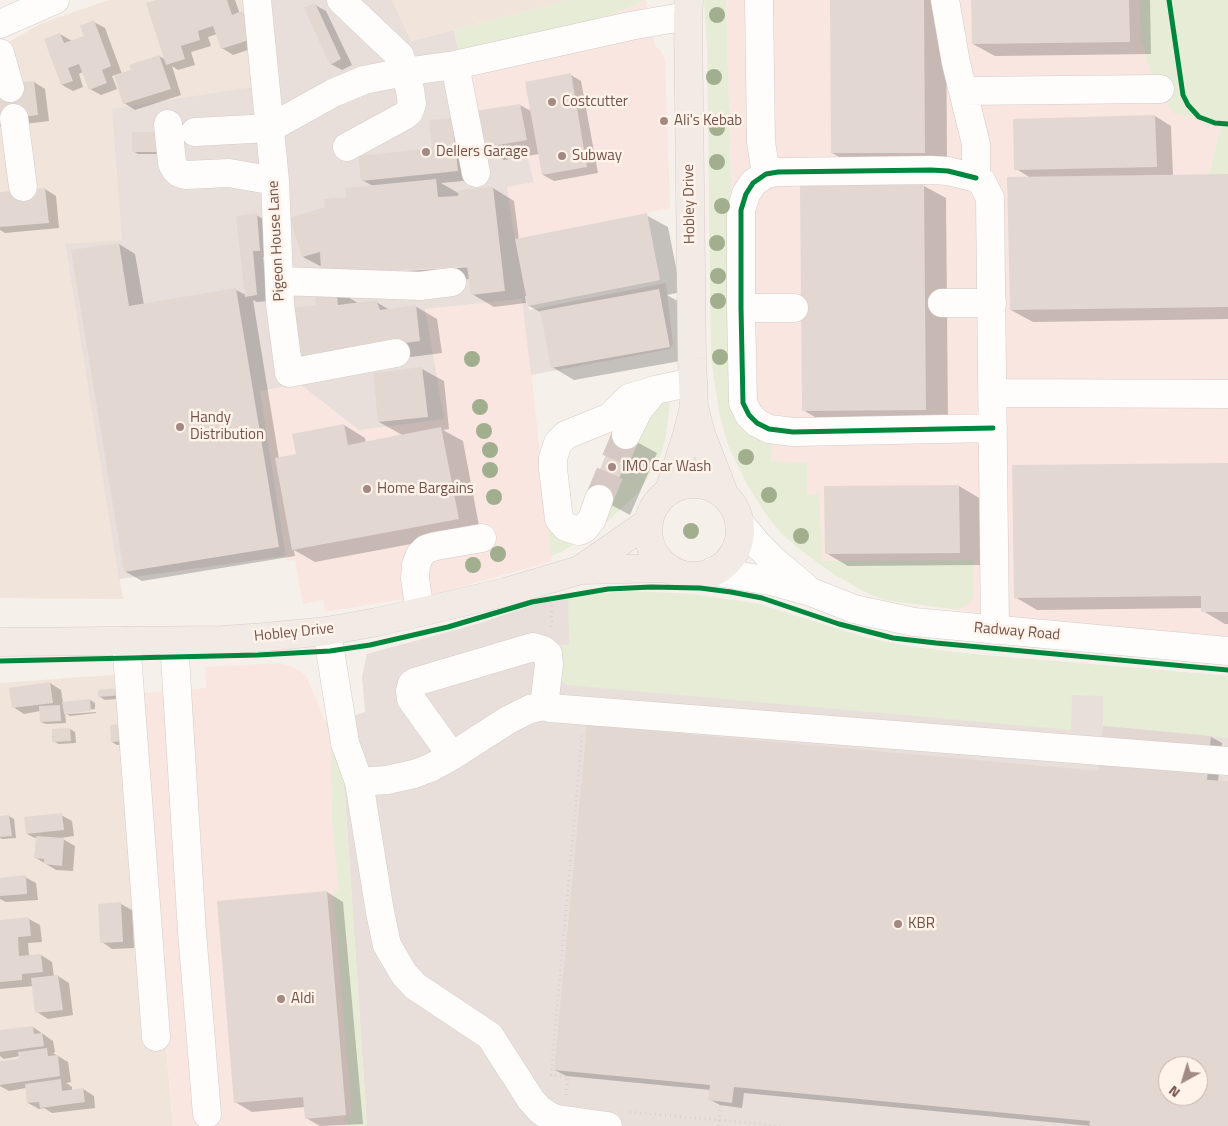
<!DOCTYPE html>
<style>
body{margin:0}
#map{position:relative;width:1228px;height:1126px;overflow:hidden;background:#f6f0ea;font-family:"Titillium Web",sans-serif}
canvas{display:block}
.north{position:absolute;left:1158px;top:1056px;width:50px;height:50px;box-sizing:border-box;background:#fff3ea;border:1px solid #c7b3aa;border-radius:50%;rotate:219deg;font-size:14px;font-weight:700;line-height:20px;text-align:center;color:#74524a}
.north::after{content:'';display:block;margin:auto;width:18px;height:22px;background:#a28982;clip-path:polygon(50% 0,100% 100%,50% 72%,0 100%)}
</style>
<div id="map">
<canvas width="1228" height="1126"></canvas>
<div class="north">N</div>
</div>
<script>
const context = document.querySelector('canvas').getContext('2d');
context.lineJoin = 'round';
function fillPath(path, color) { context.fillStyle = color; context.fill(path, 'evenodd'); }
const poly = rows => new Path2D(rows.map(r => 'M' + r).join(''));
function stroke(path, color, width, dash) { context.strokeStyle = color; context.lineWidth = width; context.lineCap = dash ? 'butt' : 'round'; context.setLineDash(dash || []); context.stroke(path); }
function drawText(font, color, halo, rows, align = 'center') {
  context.font = font + ' "Titillium Web",sans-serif'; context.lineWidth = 5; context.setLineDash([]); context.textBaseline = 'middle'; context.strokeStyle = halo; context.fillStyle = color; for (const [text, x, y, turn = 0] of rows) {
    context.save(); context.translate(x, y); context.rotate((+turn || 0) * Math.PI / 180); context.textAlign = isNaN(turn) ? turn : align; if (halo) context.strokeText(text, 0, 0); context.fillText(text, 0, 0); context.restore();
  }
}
const residential = poly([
 [109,0,249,0,259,87,122,240,65,245,123,599,0,598,0,47,40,24],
 [392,0,570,0,411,41],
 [125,674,143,789,173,1126,0,1126,0,683]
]);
const commercial = poly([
 [646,0,655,46,660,50,665,59,670,208,515,239,507,187,527,151,479,160,458,51,589,22,628,8],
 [726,0,1139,0,1141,40,1151,74,1221,125,1209,174,1228,174,1228,637,1025,619,890,601,869,594,818,563,782,534,765,513,747,484,728,445,728,281,731,181],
 [523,299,552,561,439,593,325,612,323,600,303,604,295,560,287,561,260,391,300,384,444,419,424,309],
 [278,663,289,666,301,671,308,679,325,721,331,720,367,1126,173,1126,136,694,206,688,205,667]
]);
const industrial = poly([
 [247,0,392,0,411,41,454,30,479,160,526,151,534,182,507,187,515,239,529,310,666,283,673,344,670,349,531,375,522,299,425,309,444,419,359,430,300,384,260,391,286,556,119,579,65,244,122,240,112,109,259,86],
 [633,591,822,625,867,638,911,647,981,655,1228,676,1228,1126,367,1126,345,796,340,754,347,718,365,712,362,676,367,654,477,624,533,605,568,596],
 [1168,1066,1198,1066,1198,1096,1168,1096]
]);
const green = poly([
 [570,0,645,0,628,8,589,22,458,51,454,30],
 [704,0,726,0,731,181,728,281,760,439,772,444,771,461,807,463,807,495,819,494,822,561,973,560,973,596,970,602,964,607,955,609,890,601,869,594,835,575,803,552,782,534,765,513,747,484,728,445,719,412,711,357,707,47],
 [1139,0,1228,0,1228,174,1209,174,1221,125,1173,113,1151,74,1141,40],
 [656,401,668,401,670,405,665,441,660,456,652,471,637,494,598,530,563,551,551,556,546,510,564,534,608,503,636,440],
 [633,591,692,594,759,604,867,638,911,647,979,655,1228,676,1228,738,1103,726,1103,696,1072,695,1071,730,567,685,558,679,557,645,569,645,568,596],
 [331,720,340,754,345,796,367,1126,348,1126,346,1115,352,1115,333,891,339,890,332,821,331,737,325,722]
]);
const shadow = poly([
 [160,0,235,0,240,14,242,13,253,19,262,45,233,55,222,48,217,34,208,37,211,46,191,52,195,65,178,70,172,66,181,95,135,110,124,103,115,75,112,76,117,89,101,95,90,89,83,72,79,74,83,87,73,91,62,85,46,40,60,34,72,41,85,36,94,22,105,28,122,74,132,71,159,56,166,60],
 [831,0,946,0,947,165,854,165,832,153],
 [972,0,1150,0,1151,54,995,56,973,44],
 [315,5,326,11,352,65,342,70,331,64],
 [571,75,581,81,598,173,554,181,543,175,539,154,504,160,482,147,476,112,520,105,531,111],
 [34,82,45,89,49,121,0,127,0,86],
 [1155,116,1171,126,1173,176,1228,175,1228,319,1033,322,1011,310,1031,178,1016,169],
 [452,119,474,180,441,183,460,194,493,188,514,201,519,240,646,215,668,227,681,292,667,295,681,303,691,359,574,380,552,367,542,313,529,306,527,296,525,296,526,303,494,307,472,294,470,279,376,285,322,266,320,266,303,257,326,208,373,186,362,180,434,149],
 [473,264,473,267,373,273,373,271],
 [133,134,165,154,138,154,133,151],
 [924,186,946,198,948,422,825,423,803,410],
 [45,189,56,196,59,228,5,233,0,230,0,193],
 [256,215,267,221,271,256,263,257,268,301,257,302,253,300,279,459,298,455,344,425,365,438,366,443,404,436,379,422,422,369,444,381,449,429,443,430,463,441,480,531,315,562,294,550,295,556,142,581,126,572,119,244,135,254,144,305,236,290,246,295],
 [336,290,358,303,376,302,390,310,415,306,437,319,442,353,319,369,297,356,318,306],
 [635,441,657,453,630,515,591,494],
 [1228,464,1228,624,1225,624,1203,611,1203,608,1037,610,1015,597],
 [959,486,981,499,982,565,848,566,826,553],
 [50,683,61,690,63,703,90,700,95,703,95,709,68,712,68,714,96,712,96,713,70,716,65,713,66,723,46,724,41,722,40,711,24,714,13,707],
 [99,691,127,698,105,700,100,697],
 [111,726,131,744,117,745,112,742],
 [1104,727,1211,737,1222,743,1218,782,1228,783,1228,1126,1091,1126,744,1093,742,1108,720,1105,709,1099,711,1090,566,1076,555,1070,1100,772],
 [1168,1066,1198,1066,1198,1096,1168,1096],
 [70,729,75,732,76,743,59,744,53,741],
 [61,815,72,821,74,836,61,838,75,846,73,871,56,870,36,858,37,839,27,834],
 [9,816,14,819,16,838,3,839,0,838,0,817],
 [25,877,36,883,38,900,6,902,0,899,0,879],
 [327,892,343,902,363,1124,320,1126,306,1118,305,1107,252,1112,235,1102],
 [121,904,132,910,134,948,112,949,102,942],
 [29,919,40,925,42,942,28,943,29,957,41,955,52,962,54,977,58,976,69,983,73,1015,48,1019,37,1012,33,986,0,989,0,922],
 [33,1027,53,1041,55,1052,53,1053,68,1062,71,1082,66,1083,72,1087,72,1091,83,1089,94,1096,95,1108,52,1113,44,1108,39,1109,28,1103,26,1088,9,1091,0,1086,0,1063,21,1060,20,1056,4,1059,0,1056,0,1031]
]);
const building = poly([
 [156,0,227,0,232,15,242,11,252,39,221,49,213,26,198,31,200,40,181,46,185,59,166,65,146,3],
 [830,0,924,0,925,153,831,153],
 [971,0,1129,0,1130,42,972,44],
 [315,3,341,59,330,65,304,8],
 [94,20,111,66,102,70,107,83,89,90,79,64,68,68,73,81,61,85,44,39,60,33,64,43,84,36,80,26],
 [159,55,171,89,123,104,114,75,131,70,129,65],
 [571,73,587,167,542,175,525,82],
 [34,81,38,115,0,120,0,84],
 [520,104,527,140,481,148,475,111],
 [1155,115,1157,167,1014,170,1013,119],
 [452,118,458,171,361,181,358,156,432,148,429,120],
 [132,132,160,132,160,152,132,152],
 [1228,174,1228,307,1010,310,1007,177],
 [436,179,438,197,458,196,459,190,493,187,505,291,471,295,467,266,353,273,352,269,321,270,320,252,302,257,290,218,325,207,324,199,346,197,345,188],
 [924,184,926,410,802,411,800,185],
 [45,188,49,223,0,227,0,192],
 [257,213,260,251,253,251,257,295,245,297,236,216],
 [647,213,660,280,528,306,515,239],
 [119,243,129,306,236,288,279,547,124,572,71,250],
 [336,289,338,305,376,300,380,310,416,305,420,341,296,357,290,308,316,305,314,292],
 [659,289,670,347,551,368,540,311],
 [422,367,428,417,378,422,373,373],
 [344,424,348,445,441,427,459,519,292,550,275,458,296,454,292,434],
 [616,431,636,439,608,503,589,495],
 [1228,463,1228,612,1201,612,1201,596,1014,598,1012,465],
 [959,485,960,553,825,554,824,486],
 [50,682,53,703,12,708,9,688],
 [122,688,123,695,98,697,98,690],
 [90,699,91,711,64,714,62,702],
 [60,705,61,721,40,722,39,706],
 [125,724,126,741,111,742,110,725],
 [587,725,1099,771,1103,726,1211,736,1207,780,1228,781,1228,1126,1089,1126,1090,1121,734,1087,732,1103,708,1100,710,1085,554,1070],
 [1168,1066,1198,1066,1198,1096,1168,1096],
 [70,728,71,741,52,742,52,729],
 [62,813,64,830,26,834,24,817],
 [9,815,12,836,0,837,0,816],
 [36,836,64,838,62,866,44,864,44,859,34,858],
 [26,875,27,894,0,896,0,878],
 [327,891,346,1115,305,1119,303,1097,234,1103,217,901],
 [121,902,123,942,100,943,98,904],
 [29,917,31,936,18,937,19,956,41,954,43,972,22,974,22,980,0,982,0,920],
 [58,975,63,1010,35,1013,31,978],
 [33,1026,34,1034,42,1033,44,1046,0,1052,0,1030],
 [47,1048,48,1056,58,1055,60,1076,0,1085,0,1061,19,1059,18,1052],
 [61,1079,62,1091,83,1088,85,1102,40,1108,39,1102,27,1103,25,1084]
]);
const minorTunnel = poly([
 [599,499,626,435]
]);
const path = poly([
 [551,627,552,603],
 [566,1095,568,1077,551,1075,582,735],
 [630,1112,784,1126],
 [719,1126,721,1101]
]);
const minor = poly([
 [257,0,275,181,280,304,289,373,396,353],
 [341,0,400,56,410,90,412,104,409,112,404,116,347,147],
 [759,0,761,142,766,174],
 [945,0,956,63,976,144,976,178,982,182,990,198,995,630],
 [0,24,55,0],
 [0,53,10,88],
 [455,65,476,173],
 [963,91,1160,89],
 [14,118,23,187],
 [168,124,172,163,175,169,179,173,186,175,229,173,275,181],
 [195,132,270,128,333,93,364,80,404,72,455,65,630,26,688,16],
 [976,178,948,171,931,170,778,172,766,174,753,183,746,194,741,210,741,308,743,403,749,415,757,423,769,429,793,432,993,428],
 [280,281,420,286,452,282],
 [942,303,992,303],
 [741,308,794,308],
 [993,393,1228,394],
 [626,435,639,409,654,391],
 [599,499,592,519,584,529,579,531,566,527,559,519,553,469,553,458,558,443,566,435,610,417,629,398,655,390,693,382],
 [739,522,757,544,773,560,804,586],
 [713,571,775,582,811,592,854,609,914,622,1228,651],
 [420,612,415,579,416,565,420,555,426,549,436,546,482,538],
 [327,631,345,743,359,782,387,780,414,774,430,768,452,756,508,720,530,709,544,706,550,708,1228,761],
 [126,641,156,1037],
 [174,641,192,932,207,1114],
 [452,756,411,699,410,691,412,684,415,682,533,647,543,650,548,654,549,665,544,706],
 [359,782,380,912,387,945,404,974,415,986,490,1036,531,1100,540,1110,549,1116,557,1119,608,1126]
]);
const major = poly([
 [689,0,688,16,692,359,694,407,701,434,725,496],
 '648 530a46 46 0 1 1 92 0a46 46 0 1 1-92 0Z',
 [669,491,687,435,694,407],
 [581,569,649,522],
 [0,642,222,640,266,637,327,631,377,622,506,592,580,570,669,568]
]);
const cycleway = poly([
 [1169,0,1183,95,1188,105,1199,117,1215,123,1228,124],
 [976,178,948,171,931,170,778,172,766,174,753,183,746,194,741,210,741,308,743,403,749,415,757,423,769,429,793,432,993,428],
 [0,661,258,655,330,651,370,645,448,627,532,602,608,589,651,587,700,588,731,592,762,598,839,624,893,638,936,643,1228,670]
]);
const trees = [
 [717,15],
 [714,77],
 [717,128],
 [717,162],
 [722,206],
 [717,243],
 [718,276],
 [718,301],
 [720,357],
 [472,359],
 [480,407],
 [484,431],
 [490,450],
 [746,457],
 [490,470],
 [769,495],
 [494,497],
 [691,531],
 [801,536],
 [498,554],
 [473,565]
];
const markers = [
 [552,102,5,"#a28982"],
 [664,121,5,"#a28982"],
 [426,152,5,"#a28982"],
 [562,156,5,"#a28982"],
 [180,427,5,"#a28982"],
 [612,467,5,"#a28982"],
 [367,489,5,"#a28982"],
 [898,924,5,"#a28982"],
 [281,999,5,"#a28982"]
];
const poiNames = [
 ["Costcutter",562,102],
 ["Ali's Kebab",674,121],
 ["Dellers Garage",436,152],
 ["Subway",572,156],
 ["Handy",190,418],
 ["Distribution",190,435],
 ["IMO Car Wash",622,467],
 ["Home Bargains",377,489],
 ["KBR",908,924],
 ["Aldi",291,999]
];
const streetNames = [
 ["Hobley Drive",690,204,-91],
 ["Pigeon House Lane",277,241,-93],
 ["Radway Road",1017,632,5],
 ["Hobley Drive",294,633,-6]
];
fillPath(residential, '#f1e4da');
fillPath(commercial, '#f9e6e0');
fillPath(industrial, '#e9dfda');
fillPath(green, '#e6ecd5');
fillPath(shadow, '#0003');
fillPath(building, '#e3d7d1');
stroke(minorTunnel, '#d6c8c2', 28, [28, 14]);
stroke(minor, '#d4cbc7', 29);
stroke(major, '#d8cdc9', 29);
stroke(path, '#dad0ce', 3, [1, 4]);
stroke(minor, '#fefdfc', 28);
stroke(major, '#f2ebe5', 28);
stroke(cycleway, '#00873e', 5);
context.fillStyle = '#a1af8e';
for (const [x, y] of trees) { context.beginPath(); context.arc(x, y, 8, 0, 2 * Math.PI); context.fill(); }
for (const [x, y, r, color] of markers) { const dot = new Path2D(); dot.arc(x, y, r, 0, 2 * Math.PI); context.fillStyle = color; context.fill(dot); stroke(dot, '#fff3ea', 2); }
drawText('15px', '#74524a', '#fff3ea', poiNames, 'left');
drawText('15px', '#74524a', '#fff3ea', streetNames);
</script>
